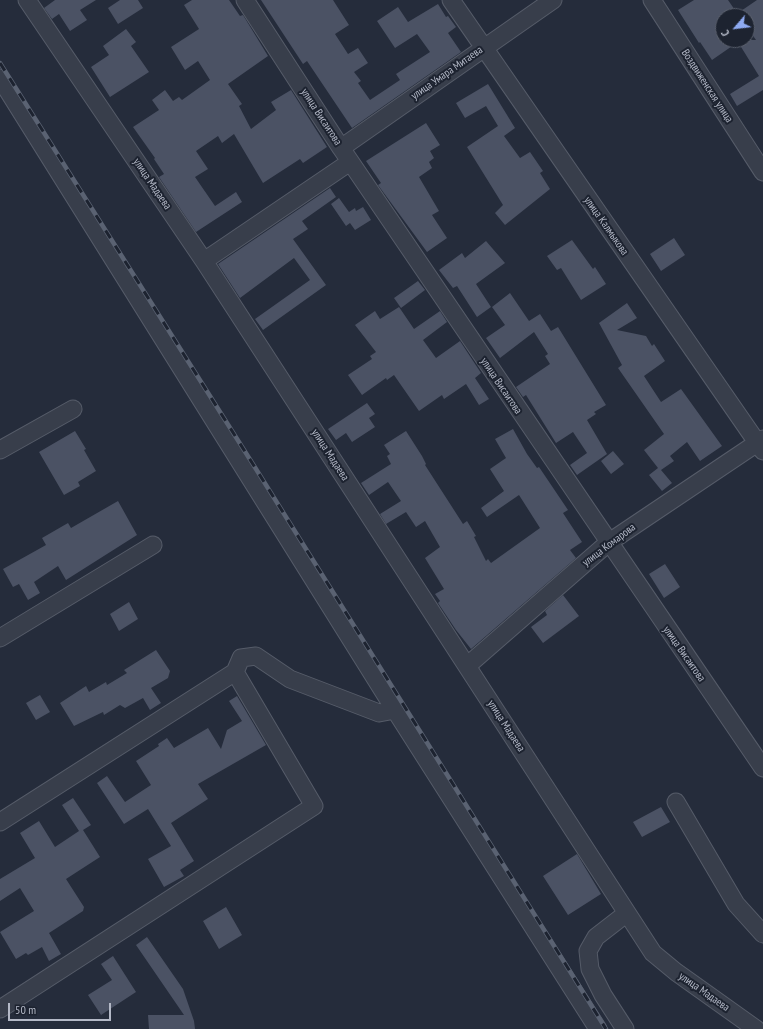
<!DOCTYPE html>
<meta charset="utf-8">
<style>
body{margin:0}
#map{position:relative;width:763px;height:1029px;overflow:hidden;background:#252c3b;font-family:"PT Sans Narrow",sans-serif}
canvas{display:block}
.north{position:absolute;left:715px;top:8px;width:40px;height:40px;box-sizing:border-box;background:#1d2330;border:1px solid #595f6c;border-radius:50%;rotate:242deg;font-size:11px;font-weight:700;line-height:16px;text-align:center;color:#b4b9c7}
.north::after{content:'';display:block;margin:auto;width:14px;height:18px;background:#8eaaf2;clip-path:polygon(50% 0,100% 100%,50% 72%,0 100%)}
.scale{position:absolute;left:8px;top:1003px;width:103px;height:18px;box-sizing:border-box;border:2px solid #b4b9c7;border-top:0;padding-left:5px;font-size:12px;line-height:14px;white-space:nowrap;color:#b4b9c7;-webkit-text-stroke:3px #1d2330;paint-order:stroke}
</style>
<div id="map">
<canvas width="763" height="1029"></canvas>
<div class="north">С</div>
<div class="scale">50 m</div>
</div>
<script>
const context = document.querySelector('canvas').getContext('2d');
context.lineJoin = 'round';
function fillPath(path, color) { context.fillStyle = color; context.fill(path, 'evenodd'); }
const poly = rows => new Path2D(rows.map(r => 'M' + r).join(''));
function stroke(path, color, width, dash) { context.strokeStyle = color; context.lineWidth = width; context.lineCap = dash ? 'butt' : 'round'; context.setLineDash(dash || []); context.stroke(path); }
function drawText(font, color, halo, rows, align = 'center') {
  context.font = font + ' "PT Sans Narrow",sans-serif'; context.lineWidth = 4; context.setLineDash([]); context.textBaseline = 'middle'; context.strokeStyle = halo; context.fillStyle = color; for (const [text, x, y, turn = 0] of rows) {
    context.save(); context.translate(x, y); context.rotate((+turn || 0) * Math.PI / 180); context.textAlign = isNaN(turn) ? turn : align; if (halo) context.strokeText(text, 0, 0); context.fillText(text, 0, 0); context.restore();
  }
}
const building = poly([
 [55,0,96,0,80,10,87,20,70,31,59,14,52,19,44,8],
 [120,0,138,0,143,8,118,24,108,8],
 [192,0,229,0,240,16,243,15,268,56,228,84,242,104,239,106,251,129,276,110,271,102,291,90,327,147,303,163,300,159,263,183,234,134,222,143,218,136,196,151,208,169,195,177,215,206,236,192,242,202,196,232,159,177,164,174,154,159,155,158,133,127,159,110,152,100,165,90,173,101,179,97,182,100,210,80,198,61,185,70,171,47,199,29,184,5],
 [261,0,333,0,349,25,335,34,348,54,358,48,368,63,354,72,361,81,358,83,370,100,400,80,396,74,430,52,417,34,395,48,377,21,398,7,408,22,438,4,446,17,448,16,456,27,448,33,461,52,352,128,307,61,303,64],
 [694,0,728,0,739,16,723,16,723,40,756,40,747,27,747,16,740,16,738,13,757,0,763,0,763,90,737,106,730,94,759,76,738,42,712,60,700,42,699,43,678,10],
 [126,29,136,42,131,46,149,72,110,97,91,67,109,55,103,46],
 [488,84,515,128,504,136,520,158,530,152,543,171,540,173,550,189,505,225,495,213,503,205,467,147,498,126,486,106,465,118,456,103],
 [426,123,440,145,430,151,434,158,429,162,432,168,419,177,439,211,432,215,447,238,427,252,378,185,381,183,366,161],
 [330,188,336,197,302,221,308,229,293,239,326,285,263,330,255,319,310,280,294,258,240,298,218,264],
 [339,198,349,212,355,208,356,211,363,207,371,220,355,230,350,223,346,226,331,204],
 [674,238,685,255,661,271,650,254],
 [572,240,593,269,595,267,606,284,581,300,561,268,557,270,547,256],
 [486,241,505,263,476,284,491,307,477,317,457,286,453,288,439,270,462,253,465,258],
 [418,281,425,290,401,308,394,298],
 [510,293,529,321,540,314,551,331,558,327,606,405,594,412,596,414,587,420,607,454,577,475,570,465,587,453,573,432,556,443,526,395,523,397,516,387,550,364,545,356,548,354,534,332,500,358,486,338,505,325,492,307],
 [627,303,637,318,617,330,646,336,652,346,654,344,665,361,644,376,661,402,681,389,722,446,700,461,687,442,670,456,674,461,661,470,672,483,662,491,649,475,658,468,644,450,664,434,618,368,622,365,599,323],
 [399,307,414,329,440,311,447,322,423,340,436,358,460,341,481,373,475,378,489,399,479,405,466,384,444,399,442,395,419,411,394,375,387,380,386,378,362,395,348,375,372,359,370,356,376,352,355,325,375,311,380,319],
 [367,403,375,414,369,418,375,427,352,442,346,433,336,440,328,429],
 [513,429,527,454,537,468,539,467,568,510,563,513,582,542,570,550,576,558,471,649,456,630,438,603,440,601,435,594,444,589,425,558,440,547,425,521,416,527,406,512,386,524,380,514,401,501,388,482,369,495,361,483,391,464,387,456,390,454,384,445,406,431,422,456,426,464,425,465,463,524,467,521,476,536,474,537,486,561,488,559,491,563,540,528,519,495,487,517,481,508,504,491,490,469,506,458,495,439],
 [75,431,86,449,84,450,96,471,78,482,80,486,64,495,39,452],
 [613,451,624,464,611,474,601,461],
 [118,501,137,535,66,580,58,566,34,582,40,593,28,600,19,584,13,587,3,569,46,545,42,538,68,523,71,528],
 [665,564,680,587,664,598,649,574],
 [563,595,579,616,543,643,531,627,547,615,545,611],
 [129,602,138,619,119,631,110,614],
 [156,650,170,671,168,678,151,688,161,703,150,710,143,698,125,708,120,705,104,715,103,712,74,726,60,703,86,686,89,692,106,682,107,685,127,673,124,670],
 [40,695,50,712,36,720,26,703],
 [237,696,266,745,198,784,208,799,171,823,194,861,180,870,184,876,164,887,148,859,171,846,148,809,124,824,97,783,107,776,125,802,151,785,136,761,159,746,158,744,167,738,174,748,208,728,221,749,227,730,242,721,229,701],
 [73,798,91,825,83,830,100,857,66,879,84,907,83,911,49,933,61,954,49,961,42,947,28,955,26,953,16,959,0,932,34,911,20,888,0,901,0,879,35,858,20,833,39,821,55,847,79,831,62,805],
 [661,807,670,822,642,837,633,822],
 [577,854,601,894,568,915,543,876],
 [226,907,242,935,219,949,203,921],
 [147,937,183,989,194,1021,195,1029,149,1029,148,1015,184,1015,136,945],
 [113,956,136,992,101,1015,88,995,112,980,101,964]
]);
const minor = poly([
 [27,0,204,261,653,953,676,972,756,1029],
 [245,0,341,148,763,768],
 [451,0,763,451],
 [652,0,763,172],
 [0,78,395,710,598,1029],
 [341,148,553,0],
 [204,261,350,162],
 [0,450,73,409],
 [0,638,153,545],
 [467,666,608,543,763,439],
 [676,802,736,904,763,934],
 [0,822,235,672,241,658,256,656,290,679,379,713,395,710],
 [0,1009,314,806,235,672],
 [625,1029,603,995,590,969,588,951,596,937,627,913]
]);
const rail = poly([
 [0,63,256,469,606,1029]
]);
const streetNames = [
 ["улица Умара Митаева",447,73,-35],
 ["Воздвиженская улица",707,86,57],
 ["улица Висаитова",321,117,57],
 ["улица Мадаева",152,184,56],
 ["улица Калмыкова",606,226,55],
 ["улица Висаитова",501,386,56],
 ["улица Мадаева",330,455,57],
 ["улица Комарова",609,545,-37],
 ["улица Висаитова",684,654,55],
 ["улица Мадаева",506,726,57],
 ["улица Мадаева",704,992,35]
];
fillPath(building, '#4b5264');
stroke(minor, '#565c69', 19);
stroke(minor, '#383e4b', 17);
stroke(rail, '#5a6272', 4.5);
stroke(rail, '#1d2330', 3, [9]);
drawText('11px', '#b4b9c7', '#1d2330', streetNames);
</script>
